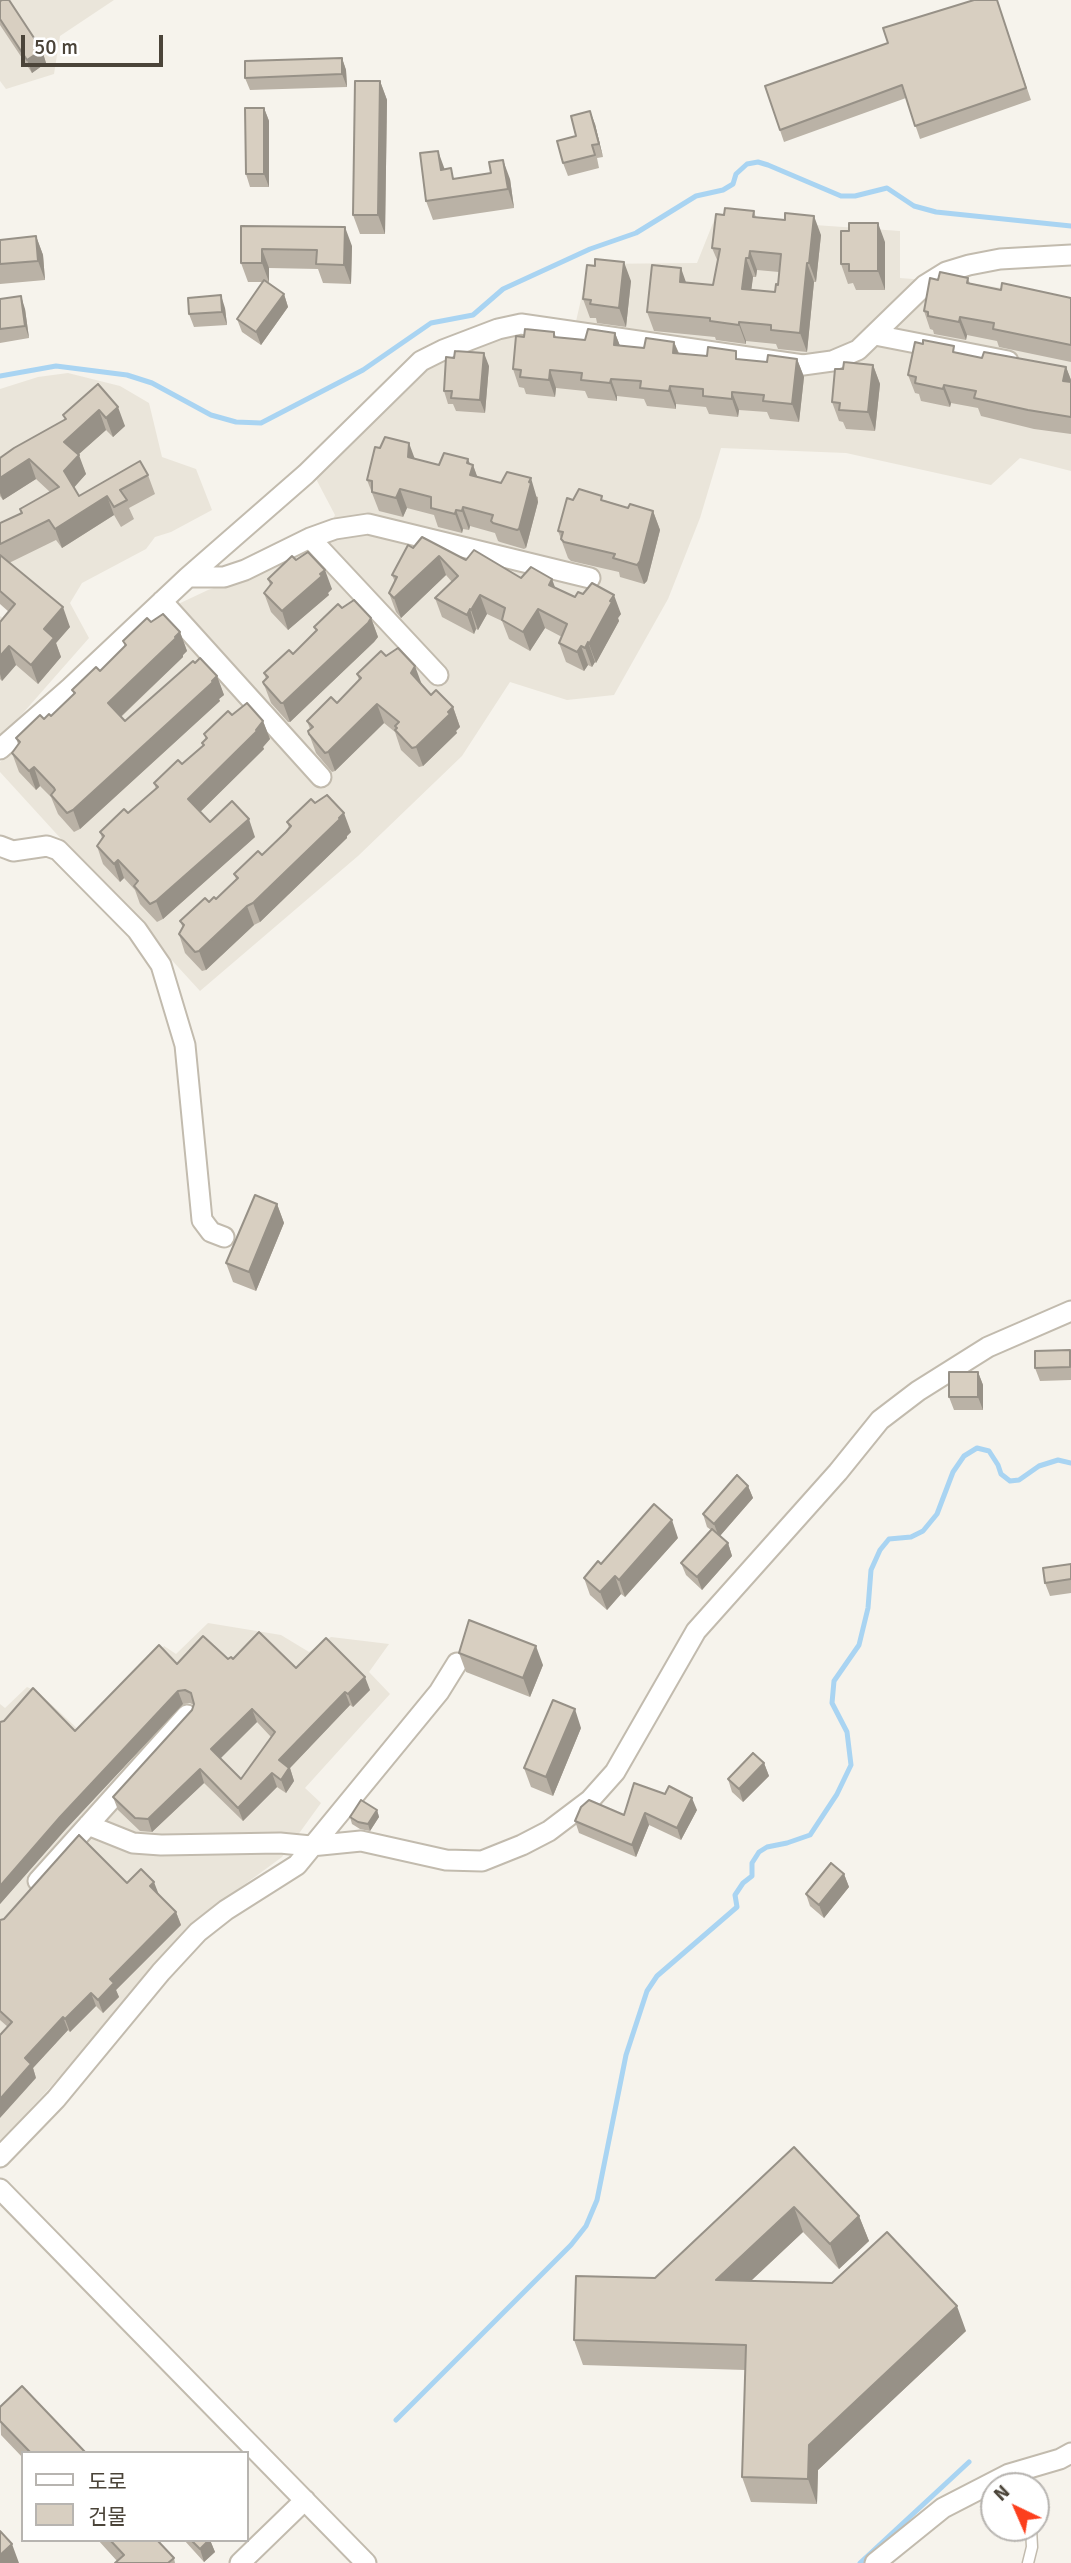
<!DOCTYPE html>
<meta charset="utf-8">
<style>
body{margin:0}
#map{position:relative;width:1071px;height:2563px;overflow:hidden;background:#f6f3ec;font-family:Signika,"Noto Sans KR",sans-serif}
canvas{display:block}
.legend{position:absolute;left:21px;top:2451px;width:228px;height:91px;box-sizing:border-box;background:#fff;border:2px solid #b7b4b0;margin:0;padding:9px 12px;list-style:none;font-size:21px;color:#4b4439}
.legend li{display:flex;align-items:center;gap:14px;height:35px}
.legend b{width:35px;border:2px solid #b7b4b0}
.north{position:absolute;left:980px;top:2472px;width:70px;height:70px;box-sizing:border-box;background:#fff;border:2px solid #b7b4b0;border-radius:50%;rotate:316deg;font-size:19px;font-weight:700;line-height:28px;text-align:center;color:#4b4439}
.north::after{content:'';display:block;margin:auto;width:24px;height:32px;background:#fc3f1d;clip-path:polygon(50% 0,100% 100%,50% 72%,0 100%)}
.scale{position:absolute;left:21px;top:35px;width:142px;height:32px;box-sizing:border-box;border:4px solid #4b4439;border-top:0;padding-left:9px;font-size:21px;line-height:24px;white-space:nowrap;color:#4b4439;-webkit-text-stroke:5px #fff;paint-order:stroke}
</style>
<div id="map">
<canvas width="1071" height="2563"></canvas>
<ul class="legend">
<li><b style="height:9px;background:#fff"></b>도로</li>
<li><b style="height:19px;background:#d8cfc1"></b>건물</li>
</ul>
<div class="north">N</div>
<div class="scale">50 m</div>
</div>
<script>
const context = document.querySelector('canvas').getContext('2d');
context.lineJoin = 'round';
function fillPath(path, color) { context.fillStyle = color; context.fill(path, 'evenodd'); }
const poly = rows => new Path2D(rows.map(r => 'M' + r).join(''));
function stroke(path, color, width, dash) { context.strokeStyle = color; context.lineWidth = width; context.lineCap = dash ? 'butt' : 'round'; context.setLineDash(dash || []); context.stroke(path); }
const residential = poly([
 [0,0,114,0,60,36,54,74,6,89,0,81],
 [715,218,900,231,900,278,978,284,1071,300,1071,471,1020,458,991,485,846,453,721,448,700,518,668,599,614,695,567,700,510,682,462,756,358,856,200,991,0,772,0,762,157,614,208,590,251,576,323,540,335,515,315,477,434,361,481,342,528,334,572,339,589,264,697,263],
 [68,373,120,386,149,403,162,457,196,469,212,510,171,532,155,537,146,549,82,583,70,603,89,638,9,729,0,737,0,616,15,626,0,562,0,389,38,377],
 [208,1623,281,1635,309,1652,331,1637,389,1644,369,1672,390,1694,305,1788,321,1803,282,1857,218,1904,0,2142,0,1704,5,1708,27,1687,38,1692,81,1732,164,1646,176,1654]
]);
const stream = poly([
 [0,376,56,366,127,375,152,383,211,415,236,422,261,423,363,370,431,323,473,315,503,289,590,249,636,233,696,196,723,190,733,184,736,174,747,164,758,162,768,165,841,196,855,196,887,188,914,206,936,212,1071,226],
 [396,2420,571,2245,586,2226,597,2200,626,2055,647,1991,657,1976,737,1907,735,1895,743,1883,752,1876,752,1863,759,1852,767,1847,787,1843,810,1835,837,1794,851,1765,847,1732,832,1703,834,1681,859,1645,868,1608,871,1570,880,1550,889,1539,911,1537,923,1531,937,1514,953,1472,964,1456,977,1448,989,1451,998,1465,1001,1474,1010,1481,1019,1480,1039,1466,1058,1460,1071,1463],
 [860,2563,969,2462]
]);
const lane = poly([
 [1024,2470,1028,2486],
 [1028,2563,1032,2547,1031,2528]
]);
const street = poly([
 [875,335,1008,361],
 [310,538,438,675],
 [188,577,224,577,245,570,310,538,335,529,368,524,590,578],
 [162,601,321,777],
 [0,749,70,688,188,577,306,474,421,361,443,350,498,329,521,324,803,365,832,361,858,350,925,285,946,272,969,265,1000,259,1071,255],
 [0,846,13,851,47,846,58,850,137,930,161,965,185,1045,202,1220,211,1232,224,1237],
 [88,1825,133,1843,161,1845,280,1843,311,1846,361,1841,446,1860,482,1861,522,1845,549,1831,590,1800,615,1772,696,1631,838,1472,880,1420,918,1391,988,1347,1071,1311],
 [38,1881,187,1715],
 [0,2157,56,2099,161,1972,198,1932,226,1910,297,1865,439,1692,457,1663],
 [0,2189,366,2563],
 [240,2563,305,2500],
 [875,2563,943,2508,1009,2474,1060,2459,1071,2453]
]);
const wall = poly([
 [997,0,1031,100,920,139,906,98,784,142,765,86,888,43],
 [0,1,42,50,46,63,32,73,0,25],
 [342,58,346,70,347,87,250,90,245,78],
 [380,81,387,100,385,234,360,234,353,215],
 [264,108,269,121,269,187,250,187,246,174],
 [595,124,603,157,597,158,599,168,568,176,563,163,576,136],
 [455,179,510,179,514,208,433,220,426,201],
 [754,211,756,218,821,235,816,282,814,282,807,352,778,349,776,344,746,341,746,344,716,340,715,337,654,331,647,312,686,283,713,285,718,262,712,248,724,215],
 [757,270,779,272,778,285,775,292,751,290,753,277,756,277],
 [241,226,352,246,351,284,323,283,318,269,269,268,269,282,268,282,284,294,288,307,261,345,242,332,237,319,263,282,248,282,241,263],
 [36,236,43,255,45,280,0,284,0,240],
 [885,242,885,290,856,290,853,283,848,284,841,264],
 [968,278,970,284,1001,290,1071,298,1071,362,999,347,997,341,967,335,966,340,934,334,933,330,930,329,924,311,938,280],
 [631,281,626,327,597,323,596,318,590,318,583,299],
 [0,299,25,309,29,338,0,343],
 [225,308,227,325,194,327,189,314],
 [554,332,556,337,585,340,615,333,620,346,644,348,674,342,679,353,767,362,797,359,804,377,799,422,770,419,767,412,739,410,738,417,709,414,706,407,676,404,676,409,647,406,644,399,617,396,617,401,588,398,585,391,556,388,555,397,526,394,524,388,519,387,513,369,524,337],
 [957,353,982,358,1066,367,1071,380,1071,434,1034,429,981,416,978,408,951,403,950,407,921,401,919,394,915,393,908,375],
 [873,365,880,384,875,431,846,429,843,422,839,421,832,402,843,369],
 [489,366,485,413,456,411,453,404,448,404,444,391],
 [98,384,125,426,113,437,106,430,78,455,86,474,74,487,79,496,148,475,155,494,129,508,134,519,121,527,114,515,62,548,56,540,9,563,70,627,56,643,61,657,38,684,16,665,2,681,0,679,0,622,9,612,0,604,0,523,21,513,50,492,36,479,3,500,0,496,0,458,65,420,63,415],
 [415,459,439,465,473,465,477,477,538,497,538,502,526,548,524,549,500,542,498,541,495,533,470,526,469,530,463,529,462,533,438,527,434,515,407,508,403,517,379,511,367,480],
 [573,500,604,500,628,508,653,511,660,530,647,581,644,584,620,577,619,572,571,561,568,558,558,531],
 [413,548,466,560,555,588,575,597,621,614,618,618,619,621,596,663,595,662,592,667,588,665,584,671,566,662,559,643,562,637,545,628,530,651,509,639,502,621,487,614,478,630,476,629,474,634,442,617,435,598,452,582,446,575,401,618,396,612,389,593,395,582,392,575],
 [296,560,332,589,328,593,329,595,288,630,271,612,264,593,270,585,268,579],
 [342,608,371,618,378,637,374,642,290,722,288,722,271,703,263,682,266,679,264,673,293,654,316,631,314,627],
 [151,622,180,632,187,651,183,655,183,657,121,717,125,721,217,676,224,695,219,699,220,701,80,829,74,832,58,814,51,797,40,786,36,790,19,772,12,753,18,744,16,738,44,719,51,716,74,694,72,690,100,671,125,647,123,641],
 [386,656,422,685,431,695,453,707,460,727,456,731,457,733,423,766,419,767,401,750,395,732,384,723,335,771,332,772,316,753,308,731,310,729,307,721,337,703,359,680,357,674],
 [232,715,263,721,270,739,263,747,264,749,200,812,210,822,255,837,163,919,157,922,140,904,135,890,124,878,120,882,103,864,97,846,102,838,100,832,128,813,156,789,154,783,182,764,203,745,202,743,206,740,204,734],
 [315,803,351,832,347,836,347,838,260,922,254,925,206,970,202,971,185,953,179,934,183,928,180,921,209,902,216,899,236,879,234,874,262,855,289,828,287,822],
 [277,1204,284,1223,256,1291,233,1282,226,1263],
 [1071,1354,1071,1380,1040,1381,1035,1368],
 [978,1372,983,1385,983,1410,954,1410,949,1397],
 [748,1486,753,1498,720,1536,728,1543,732,1556,702,1590,686,1575,681,1563,711,1530,707,1527,703,1514],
 [678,1538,625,1597,621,1594,607,1610,590,1595,584,1578],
 [1071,1564,1071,1593,1050,1596,1045,1583],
 [459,1653,543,1665,530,1697,466,1672],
 [233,1659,296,1668,370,1690,353,1707,350,1705,290,1768,294,1781,286,1793,277,1787,243,1821,204,1783,152,1832,140,1831,118,1810,113,1797,192,1710,194,1705,190,1703,183,1704,65,1830,0,1904,0,1722,75,1731,177,1664],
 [257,1722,271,1737,241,1779,220,1758],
 [581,1728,553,1796,531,1787,524,1768],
 [764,1763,769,1776,743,1802,732,1792,728,1779],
 [377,1810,379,1817,370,1831,360,1829,352,1824,350,1817],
 [697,1810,681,1840,649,1825,636,1857,579,1833,575,1821,624,1815],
 [844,1874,849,1887,824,1918,810,1906,806,1894],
 [127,1883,159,1895,176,1912,181,1925,116,1990,119,1997,103,2013,96,2006,70,2032,68,2030,33,2068,36,2078,8,2027,0,2020,0,1920],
 [794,2147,859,2216,869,2241,839,2269,803,2232,751,2281,966,2331,818,2470,817,2504,751,2502,742,2477,745,2370,583,2365,574,2340,655,2278],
 [0,2407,86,2453,23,2453,23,2458,1,2435],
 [98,2540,157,2540,174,2558,175,2563,115,2563,117,2561],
 [184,2540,210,2540,215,2552,204,2562]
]);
const shadedWall = poly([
 [42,50,46,63,32,73,27,60],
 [342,58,346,70,347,87,342,74],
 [380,81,387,100,385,234,378,215],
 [264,108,269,121,269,187,264,174],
 [590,111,595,124,603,157,599,144],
 [438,151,445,170,441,170],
 [503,160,510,179,514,208,508,189],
 [814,216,821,235,816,282,809,263],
 [878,223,885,242,885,290,878,271],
 [345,227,352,246,351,284,344,265],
 [36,236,43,255,45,280,38,261],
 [262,249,269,268,269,282,262,263],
 [750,251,757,270,756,277,749,258],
 [746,258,753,277,749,308,742,289],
 [624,262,631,281,626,327,619,308],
 [807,263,814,282,807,352,800,333],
 [681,268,688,288,680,282],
 [284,294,288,307,261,345,256,332],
 [221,295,225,308,227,325,222,312],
 [21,296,25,309,29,338,25,326],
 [960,317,967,335,966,340,959,322],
 [739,322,746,341,746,344,739,325],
 [615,333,622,351,614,345],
 [674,342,681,360,673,353],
 [484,353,489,366,485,413,480,400],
 [797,359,804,377,799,422,792,404],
 [873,365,880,384,875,431,868,412],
 [1066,367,1071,380,1071,394,1063,381],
 [550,370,556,388,555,397,549,380],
 [611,379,617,396,617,401,610,383],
 [944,385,951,403,950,407,943,389],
 [670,386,676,404,676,409,669,391],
 [732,392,739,410,738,417,732,399],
 [118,407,125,426,113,437,106,418],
 [99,410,106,430,71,461,64,442],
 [409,443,416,462,408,457],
 [79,455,86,474,71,491,64,471],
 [29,459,36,479,3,500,0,493,0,478],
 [468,459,472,469,473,465,480,484,477,494,467,463],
 [531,478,538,502,526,548,519,529],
 [400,489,407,508,403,517,396,498],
 [107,496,114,515,62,548,55,529],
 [463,507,470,526,469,530,462,511],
 [456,510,463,529,462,533,455,514],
 [653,511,660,530,647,581,644,584,637,565],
 [439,556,446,575,401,618,394,598],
 [325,570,332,589,328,593,329,595,288,630,282,611],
 [552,579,559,598,549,585],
 [480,595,487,614,478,630,471,610],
 [614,595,621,614,618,618,619,621,596,663,589,644],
 [63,607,70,627,56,643,61,657,38,684,31,665,44,629],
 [470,609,476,629,474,634,467,615],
 [538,609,545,628,530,651,523,632],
 [371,618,378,637,374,642,290,722,283,703],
 [180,632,187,651,183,655,183,657,115,722,108,703],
 [588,642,595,662,592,667,585,648],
 [9,646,16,665,2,681,0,674,0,656],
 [581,646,588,665,584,671,577,652],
 [415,666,422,685,418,692,411,673],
 [217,676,224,695,219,699,220,701,80,829,73,810],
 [377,704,384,723,335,771,328,752],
 [453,707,460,727,456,731,457,733,423,766,416,747],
 [263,721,270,739,263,747,264,749,195,817,188,799],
 [34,767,40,786,36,790,29,771],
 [344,813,351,832,347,836,347,838,260,922,253,903],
 [249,819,255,837,163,919,156,901],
 [118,860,124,878,120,882,114,864],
 [247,906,254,925,206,970,199,951],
 [277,1204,284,1223,256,1291,249,1272],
 [978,1372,983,1385,983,1410,978,1397],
 [748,1486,753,1498,719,1537,714,1524],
 [672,1520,678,1538,625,1597,619,1580],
 [728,1543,732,1556,702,1590,697,1577],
 [615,1576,621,1594,607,1610,600,1592],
 [536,1646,543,1665,530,1697,523,1678],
 [365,1677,370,1690,353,1707,348,1694],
 [178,1691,183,1704,65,1830,0,1904,0,1886,60,1817],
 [345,1692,350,1705,290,1768,294,1781,286,1793,281,1780,279,1760],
 [252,1709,257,1722,216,1763,211,1749],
 [575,1709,581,1728,553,1796,546,1777],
 [764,1763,769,1776,743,1802,739,1789],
 [200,1769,204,1783,152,1832,148,1819],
 [272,1773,277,1787,243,1821,238,1808],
 [692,1798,697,1810,681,1840,677,1828],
 [377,1810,379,1817,370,1831,368,1824],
 [645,1813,649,1825,636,1857,632,1845],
 [844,1874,849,1887,824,1918,819,1905],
 [154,1882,159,1895,150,1886],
 [176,1912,181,1925,116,1990,119,1997,103,2013,98,2000,110,1979],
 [91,1993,96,2006,70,2032,65,2019],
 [63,2017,68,2030,33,2068,36,2078,0,2118,0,2099,25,2058],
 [794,2207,803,2232,725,2305,716,2280],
 [859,2216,869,2241,839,2269,830,2244],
 [957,2306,966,2331,818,2470,817,2504,808,2479,809,2445],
 [209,2540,210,2540,215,2552,204,2562,200,2549],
 [12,2544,19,2563,0,2563,0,2555]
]);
const building = poly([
 [2,0,9,0,42,50,27,60,0,19,0,1,2,0],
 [974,0,997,0,1026,88,915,126,902,85,780,130,765,86,888,43,883,28,974,0],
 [342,58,342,74,245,78,245,61,342,58],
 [355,81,380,81,378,215,353,215,355,81],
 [245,108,264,108,264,174,246,174,245,108],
 [590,111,599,144,592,145,595,155,563,163,557,141,576,136,571,116,590,111],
 [438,151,441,170,451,168,453,179,491,173,489,162,503,160,508,189,426,201,420,153,438,151],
 [725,208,754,211,753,217,785,220,785,213,814,216,809,263,807,263,800,333,771,330,771,325,739,322,739,325,710,321,710,318,647,312,652,265,681,268,680,282,713,285,720,249,712,248,716,214,724,215,725,208],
 [750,251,781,254,778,285,776,284,775,292,742,289,746,258,749,258,750,251],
 [849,223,878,223,878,271,849,271,849,264,841,264,841,231,849,231,849,223],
 [241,226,345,227,344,265,316,264,317,250,262,249,262,263,241,263,241,226],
 [36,236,38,261,0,264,0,240,36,236],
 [595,259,624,262,619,308,590,304,591,300,583,299,587,265,595,266,595,259],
 [940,272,968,278,967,283,1001,290,1002,283,1071,298,1071,345,993,329,994,323,960,317,959,322,928,316,928,312,924,311,930,278,938,280,940,272],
 [264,280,284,294,256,332,237,319,264,280],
 [221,295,222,312,189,314,188,298,221,295],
 [21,296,25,326,0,329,0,299,21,296],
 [525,329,554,332,554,337,585,340,588,329,615,333,614,345,644,348,646,338,674,342,673,353,707,356,708,347,736,351,736,359,767,362,768,355,797,359,792,404,763,401,764,395,732,392,732,399,703,396,703,389,670,386,669,391,640,388,641,381,611,379,610,383,581,380,582,373,550,370,549,380,520,377,521,370,513,369,516,336,524,337,525,329],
 [923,340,954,346,953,352,982,358,984,352,1066,367,1063,381,1071,382,1071,417,1028,410,974,398,976,391,944,385,943,389,915,383,916,377,908,375,915,342,923,344,923,340],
 [455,351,484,353,480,400,451,398,452,391,444,391,446,357,454,358,455,351],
 [844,362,873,365,868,412,839,410,840,403,832,402,835,369,843,369,844,362],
 [98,384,118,407,106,418,99,410,64,442,79,455,64,471,79,496,140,461,148,475,120,490,127,500,114,507,107,496,55,529,49,520,0,544,0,523,22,513,20,509,59,487,29,459,0,478,0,458,14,448,66,419,63,415,98,384],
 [385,437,409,443,408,457,439,465,444,453,468,459,467,463,473,465,470,475,501,483,507,472,531,478,529,482,531,483,519,529,517,530,493,523,491,521,493,515,463,507,462,511,456,510,455,514,431,508,431,497,400,489,396,498,372,492,372,481,367,480,375,447,380,448,385,437],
 [579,489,602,496,601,500,628,508,630,504,653,511,640,561,637,565,613,558,615,554,564,542,561,539,563,532,558,531,567,498,573,500,579,489],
 [422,537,466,560,474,550,521,578,531,567,552,579,549,585,575,597,578,592,583,594,592,583,614,595,610,601,612,602,589,644,588,642,585,648,581,646,577,652,559,643,567,624,538,609,523,632,502,620,505,608,480,595,471,610,470,609,467,615,435,598,458,576,439,556,394,598,389,593,397,577,392,575,408,545,413,548,422,537],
 [308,552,325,570,320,574,322,576,282,611,264,593,272,583,268,579,292,556,296,560,308,552],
 [0,555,63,607,44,629,54,638,31,665,9,646,0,656,0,622,15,604,0,591,0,555],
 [354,600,371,618,368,623,283,703,281,703,264,684,263,682,268,677,264,673,289,650,293,654,317,630,314,627,338,604,342,608,354,600],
 [163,614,180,632,175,637,176,638,108,703,125,721,193,661,195,663,200,658,217,676,212,681,213,682,73,810,67,813,51,795,55,790,54,788,34,767,29,771,12,753,20,742,16,738,40,715,44,719,49,714,51,716,75,693,72,690,96,667,100,671,126,645,123,641,147,618,151,622,163,614],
 [398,648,415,666,411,673,431,695,436,690,453,707,448,712,450,714,416,747,412,748,395,730,397,728,395,726,399,722,377,704,328,752,325,753,309,734,308,731,313,727,307,721,331,697,337,703,361,678,357,674,381,651,386,656,398,648],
 [247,703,263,721,256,730,257,731,188,799,210,822,232,801,249,819,156,901,150,904,134,886,138,881,118,860,114,864,97,846,104,836,100,832,124,809,128,813,158,787,154,783,178,760,182,764,204,745,202,743,207,738,204,734,228,711,232,715,247,703],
 [327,795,344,813,339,818,340,819,253,903,247,906,199,951,195,952,179,934,184,925,180,921,205,898,209,902,214,897,216,899,238,878,234,874,258,851,262,855,286,832,291,826,287,822,311,799,315,803,327,795],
 [255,1195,277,1204,249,1272,226,1263,255,1195],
 [1070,1350,1070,1367,1035,1368,1035,1351,1070,1350],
 [949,1372,978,1372,978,1397,949,1397,949,1372],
 [737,1475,748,1486,714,1524,703,1514,737,1475],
 [654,1504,672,1520,619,1580,615,1576,600,1592,584,1578,598,1561,601,1564,654,1504],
 [712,1529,728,1543,697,1577,681,1563,712,1529],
 [1071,1564,1071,1579,1045,1583,1043,1568,1071,1564],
 [469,1620,536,1646,523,1678,459,1653,469,1620],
 [259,1632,296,1668,326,1638,365,1677,348,1694,345,1692,279,1760,289,1768,281,1780,272,1773,238,1808,200,1769,148,1819,135,1818,113,1797,192,1710,194,1704,191,1693,185,1690,178,1691,60,1817,0,1886,0,1722,4,1721,33,1688,75,1731,159,1645,177,1664,203,1636,228,1659,231,1657,233,1659,259,1632],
 [252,1709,275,1732,241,1779,211,1749,252,1709],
 [553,1700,575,1709,546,1777,524,1768,553,1700],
 [753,1753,764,1763,739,1789,728,1779,753,1753],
 [634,1783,665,1794,669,1786,692,1798,677,1828,645,1813,632,1845,575,1821,581,1807,589,1800,624,1815,634,1783],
 [361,1800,377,1810,368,1824,358,1822,350,1817,361,1800],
 [79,1835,127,1883,141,1869,154,1882,150,1886,176,1912,110,1979,114,1983,98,2000,91,1993,65,2019,63,2017,25,2058,31,2064,0,2099,0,2035,12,2022,0,2011,0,1920,4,1919,79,1835],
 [831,1863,844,1874,819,1905,806,1894,831,1863],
 [794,2147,859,2216,830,2244,794,2207,716,2280,832,2283,887,2232,957,2306,809,2445,808,2479,742,2477,746,2345,574,2340,576,2276,655,2278,794,2147],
 [22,2386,86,2453,31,2453,0,2421,0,2407,22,2386],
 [0,2531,12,2544,0,2555,0,2531],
 [110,2540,157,2540,174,2558,168,2563,115,2563,124,2555,110,2540],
 [191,2540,209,2540,200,2549,191,2540]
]);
fillPath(residential, '#eae5da');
stroke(stream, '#a9d4f2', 5);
stroke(lane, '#c2bbae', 13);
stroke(street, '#c2bbae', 23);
stroke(lane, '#fff', 10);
stroke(street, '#fff', 19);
fillPath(wall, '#bab2a6');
fillPath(shadedWall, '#979187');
fillPath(building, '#d8cfc1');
stroke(building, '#979187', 2);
</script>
